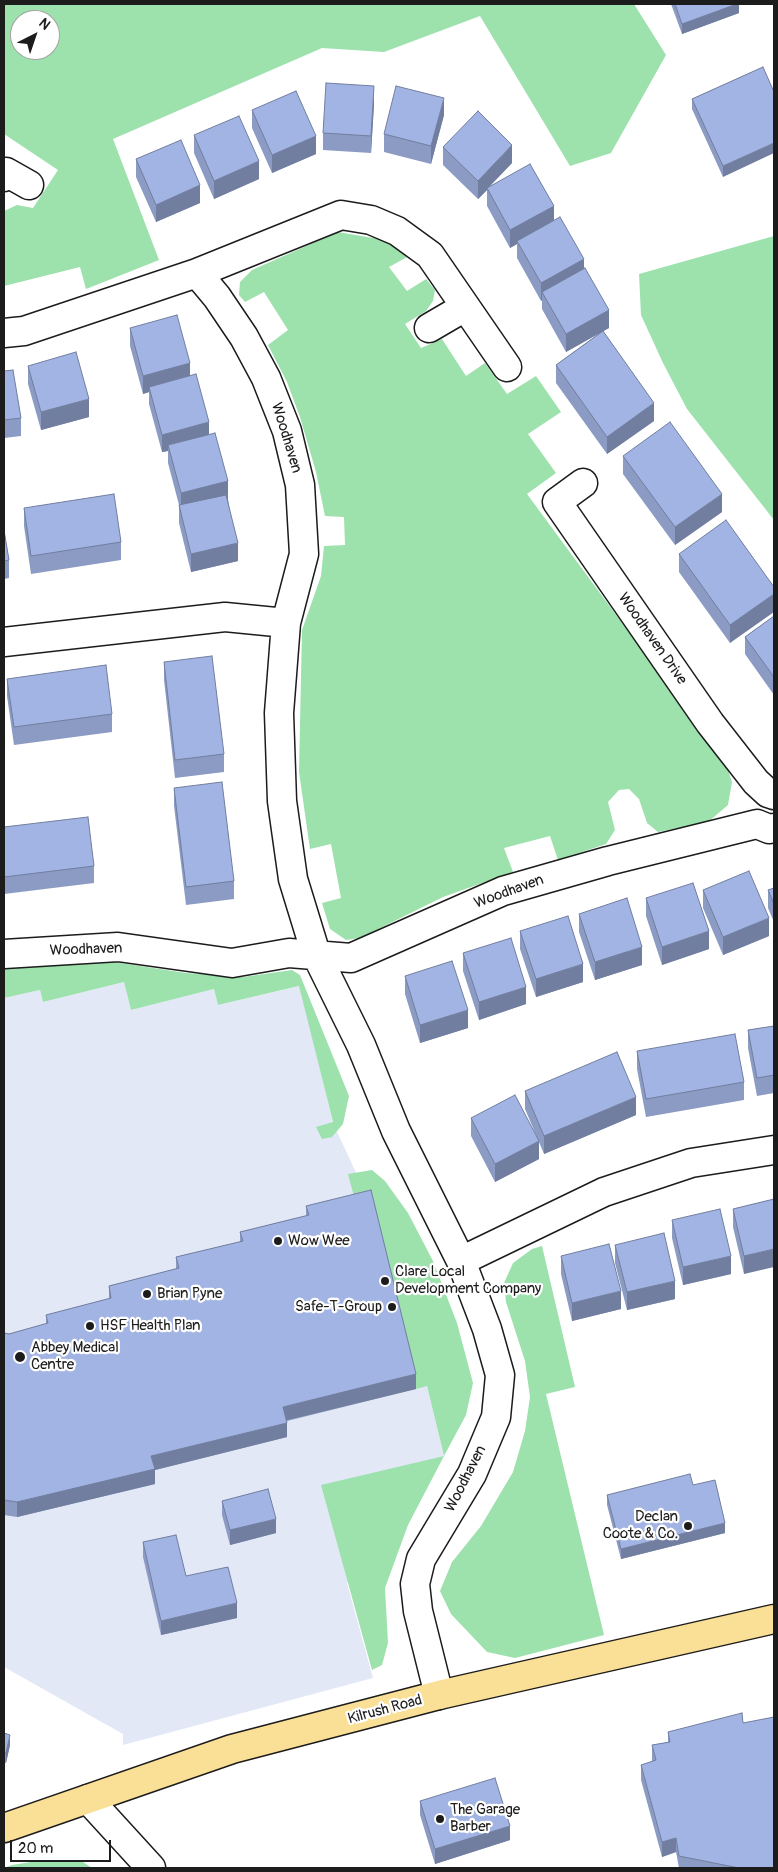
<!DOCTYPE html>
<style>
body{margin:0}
#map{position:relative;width:778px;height:1872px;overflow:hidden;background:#fff;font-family:Pangolin,sans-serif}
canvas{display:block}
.frame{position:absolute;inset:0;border:5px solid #1c1c1c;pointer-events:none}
.north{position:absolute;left:10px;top:10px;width:50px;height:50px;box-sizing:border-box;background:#fff;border:1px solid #a4a4a4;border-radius:50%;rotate:41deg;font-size:14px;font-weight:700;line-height:20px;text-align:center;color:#1c1c1c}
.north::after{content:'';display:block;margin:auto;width:18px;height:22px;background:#1c1c1c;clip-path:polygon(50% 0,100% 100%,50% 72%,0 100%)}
.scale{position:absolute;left:10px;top:1840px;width:101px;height:22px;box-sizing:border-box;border:2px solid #1c1c1c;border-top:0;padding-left:6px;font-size:15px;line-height:18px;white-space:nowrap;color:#1c1c1c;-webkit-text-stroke:4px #fff;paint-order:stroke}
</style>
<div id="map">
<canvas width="778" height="1872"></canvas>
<div class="frame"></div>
<div class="north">N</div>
<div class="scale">20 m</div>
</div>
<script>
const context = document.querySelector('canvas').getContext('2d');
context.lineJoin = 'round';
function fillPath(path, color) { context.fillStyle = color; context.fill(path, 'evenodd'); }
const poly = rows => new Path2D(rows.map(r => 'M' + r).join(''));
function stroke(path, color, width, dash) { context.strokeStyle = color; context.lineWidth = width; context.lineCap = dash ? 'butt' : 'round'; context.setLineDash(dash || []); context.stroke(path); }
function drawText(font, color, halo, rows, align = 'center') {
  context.font = font + ' Pangolin,sans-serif'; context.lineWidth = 4.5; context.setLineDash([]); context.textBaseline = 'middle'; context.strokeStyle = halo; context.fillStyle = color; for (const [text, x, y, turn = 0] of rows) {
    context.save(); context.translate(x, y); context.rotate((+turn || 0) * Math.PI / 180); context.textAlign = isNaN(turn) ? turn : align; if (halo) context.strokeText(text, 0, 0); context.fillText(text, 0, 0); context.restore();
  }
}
const built = poly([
 [124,982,131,1010,214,989,218,1005,300,986,333,1123,371,1205,416,1388,427,1386,444,1456,347,1583,373,1678,123,1745,123,1734,4,1667,4,998,40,990,43,1002]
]);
const green = poly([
 [4,4,634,4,666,55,611,153,570,166,480,16,384,52,322,48,113,139,159,260,86,289,80,267,4,286,4,211,17,205,33,208,58,170,4,134],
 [20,20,50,20,50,50,20,50],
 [338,232,385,240,409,256,389,267,407,291,426,279,435,290,433,301,426,311,405,324,421,348,442,339,466,376,485,363,507,394,536,376,561,412,528,434,556,473,527,494,726,764,732,782,728,805,708,822,658,832,647,823,639,799,629,789,619,790,608,802,615,830,606,844,558,860,550,836,504,848,513,872,443,897,360,938,346,940,330,929,322,903,341,898,331,844,310,849,299,772,302,630,321,576,324,546,345,545,344,517,325,516,316,472,300,417,287,382,268,345,288,330,264,292,245,302,239,295,240,282,252,270],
 [774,236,774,520,687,409,663,363,641,315,639,274],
 [114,962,186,973,243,977,292,970,300,975,349,1096,343,1124,332,1137,322,1139,316,1127,333,1122,299,986,218,1005,214,989,131,1010,124,982,43,1002,40,990,4,998,4,965,25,963],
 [372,1170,385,1181,408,1213,433,1261,457,1323,473,1383,466,1415,444,1456,408,1525,385,1588,388,1643,382,1665,372,1670,321,1485,444,1456,427,1386,416,1389,357,1208,348,1174],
 [542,1246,575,1387,546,1394,604,1635,515,1658,487,1652,451,1614,440,1591,452,1562,481,1526,513,1472,525,1431,530,1397,525,1361,506,1302,504,1283,513,1263,532,1249],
 [43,1860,83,1862,92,1868,4,1868,12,1865]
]);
const minor = poly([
 [4,177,6,172,29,185],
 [197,273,341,215,371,220,397,231,430,255,507,367],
 [429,328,465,307],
 [4,333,24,331,197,273,217,297,244,337,266,378,287,431,300,485,304,554,286,623,279,713,282,801,293,879,316,954,361,1045,396,1131,461,1261,487,1329,500,1375,496,1417,472,1474,421,1559,415,1584,418,1611,439,1695],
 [583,483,557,502,710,723,756,782,768,793,774,795],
 [4,642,225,617,286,623],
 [4,954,118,947,232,963,289,953,351,958,503,891,608,861,757,824,769,829,774,828],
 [461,1261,604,1192,691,1163,774,1150],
 [88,1799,151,1868]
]);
const major = poly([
 [4,1828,232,1749,439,1695,774,1619]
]);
const wall = poly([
 [671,4,739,4,739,13,682,34],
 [763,67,723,177,692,109,692,99],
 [374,104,371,153,323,150,323,133],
 [252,110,316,154,272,173,252,128],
 [444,115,431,164,384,152,384,134],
 [194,135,259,179,214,199,194,153],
 [443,147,512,163,490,186,554,220,584,268,609,328,603,331,654,421,607,454,556,383,556,365,601,332,566,352,542,309,542,300,541,301,517,258,517,244,510,248,487,206,487,190,478,199,443,165],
 [136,159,200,203,156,222,136,177],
 [130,328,190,376,209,434,228,499,238,561,191,572,179,523,179,505,168,463,168,451,162,452,149,404,149,392,143,394,130,346],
 [28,366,89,417,41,430,28,384],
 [4,371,21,418,21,436,4,438],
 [623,456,722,512,675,545,623,474],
 [24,508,121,542,121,560,31,574,24,526],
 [4,530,9,560,9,578,4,579],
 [679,554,774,587,730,643,679,572],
 [774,616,774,695,745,654,745,637],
 [164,662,224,754,224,772,175,778,164,680],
 [7,679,112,714,112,732,14,745,7,696],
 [174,788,234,881,234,899,186,905,174,806],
 [4,827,94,866,94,883,4,894],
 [774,888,774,922,768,908,768,890],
 [703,890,769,936,723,955,703,908],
 [646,898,709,949,662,965,646,916],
 [579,914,642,965,595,980,579,932],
 [520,931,583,982,536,997,520,949],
 [463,953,526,1004,479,1020,463,971],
 [405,976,468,1028,420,1043,405,994],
 [774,1026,774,1093,757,1096,748,1048,748,1030],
 [637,1051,744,1082,744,1100,646,1117,637,1069],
 [525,1091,636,1115,544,1154,525,1109],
 [471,1118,539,1159,495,1182,471,1136],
 [774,1199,744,1274,733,1227,733,1209],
 [306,1206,416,1389,287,1421,287,1437,155,1470,155,1484,17,1517,4,1515,4,1333,9,1334,46,1324,46,1315,109,1299,109,1286,176,1269,176,1257,240,1242,240,1232,306,1216],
 [672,1220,731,1274,683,1285,672,1238],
 [615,1245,675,1299,627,1310,615,1263],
 [561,1256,621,1309,572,1321,561,1274],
 [693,1485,725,1533,621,1559,607,1505,607,1495],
 [222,1501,276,1533,230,1545,222,1515],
 [143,1542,186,1576,237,1618,161,1635,143,1557],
 [743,1723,774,1868,679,1868,676,1852,662,1857,641,1780,641,1765,652,1762,652,1745,668,1742,668,1732],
 [4,1733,10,1745,6,1763,4,1763],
 [420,1801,510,1840,435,1864,420,1815]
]);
const shadedWall = poly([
 [737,4,739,4,739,13,682,34,682,24],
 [374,86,374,104,371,153,371,136],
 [444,98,444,115,431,164,431,146],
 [316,136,316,154,272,173,272,155],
 [774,143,774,153,723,177,723,166],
 [512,145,512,163,487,189,487,188,487,190,478,199,478,181],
 [259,161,259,179,214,199,214,181],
 [200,185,200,203,156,222,156,205],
 [554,206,554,224,517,241,517,244,510,248,510,230],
 [584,259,584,277,542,292,542,300,541,301,541,283],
 [609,310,609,328,566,352,566,334],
 [190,363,190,381,149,387,149,392,143,394,143,376],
 [89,399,89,417,41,430,41,412],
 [654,403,654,421,607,454,607,437],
 [209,422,209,440,168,445,168,451,162,452,162,435],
 [228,481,228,499,181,511,181,493],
 [722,494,722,512,675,545,675,527],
 [238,543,238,561,191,572,191,554],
 [774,594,774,612,730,643,730,625],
 [769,918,769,936,723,955,723,937],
 [709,931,709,949,662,965,662,947],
 [642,947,642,965,595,980,595,962],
 [583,964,583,982,536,997,536,979],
 [526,987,526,1004,479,1020,479,1002],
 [468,1010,468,1028,420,1043,420,1025],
 [636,1097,636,1115,544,1154,544,1136],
 [539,1141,539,1159,495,1182,495,1164],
 [774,1249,774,1267,744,1274,744,1256],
 [731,1256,731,1274,683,1285,683,1267],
 [675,1281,675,1299,627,1310,627,1292],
 [621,1291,621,1309,572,1321,572,1303],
 [416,1374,416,1389,283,1421,283,1407],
 [287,1423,287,1437,155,1470,155,1484,17,1517,17,1502,151,1456],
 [276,1519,276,1533,230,1545,230,1530],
 [725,1523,725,1533,621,1559,621,1549],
 [237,1603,237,1618,161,1635,161,1621],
 [10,1735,10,1745,6,1763,6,1753],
 [510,1826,510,1840,435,1864,435,1849],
 [676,1838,676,1852,662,1857,662,1842]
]);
const building = poly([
 [675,4,737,4,682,24,675,4],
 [763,67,774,92,774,143,723,166,692,99,763,67],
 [326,83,374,86,371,136,323,133,326,83],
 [396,86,444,98,431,146,384,134,396,86],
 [296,91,316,136,272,155,252,110,296,91],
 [478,111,512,145,478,181,443,147,478,111],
 [239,116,259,161,214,181,194,135,239,116],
 [181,140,200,185,156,205,136,159,181,140],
 [530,164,554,206,510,230,487,188,530,164],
 [560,217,584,259,541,283,517,241,560,217],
 [585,268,609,310,566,334,542,292,585,268],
 [177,315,190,363,143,376,130,328,177,315],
 [603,331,654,403,607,437,556,365,603,331],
 [76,352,89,399,41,412,28,366,76,352],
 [13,370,21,418,4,420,4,371,13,370],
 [196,374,209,422,162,435,149,387,196,374],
 [670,422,722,494,675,527,623,456,670,422],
 [215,433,228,481,181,493,168,445,215,433],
 [114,494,121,542,31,556,24,508,114,494],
 [226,495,238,543,191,554,179,505,226,495],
 [726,520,774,587,774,594,730,625,679,554,726,520],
 [4,530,9,560,4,561,4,530],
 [774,616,774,677,745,637,774,616],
 [212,656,224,754,175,760,164,662,212,656],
 [106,665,112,714,14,727,7,679,106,665],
 [222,782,234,881,186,887,174,788,222,782],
 [88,817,94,866,4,877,4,827,88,817],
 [749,871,769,918,723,937,703,890,749,871],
 [693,883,709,931,662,947,646,898,693,883],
 [774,888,774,904,768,890,774,888],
 [627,898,642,947,595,962,579,914,627,898],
 [568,916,583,964,536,979,520,931,568,916],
 [511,938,526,987,479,1002,463,953,511,938],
 [452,961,468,1010,420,1025,405,976,452,961],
 [774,1026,774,1075,757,1078,748,1030,774,1026],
 [735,1034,744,1082,646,1099,637,1051,735,1034],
 [617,1052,636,1097,544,1136,525,1091,617,1052],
 [515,1095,539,1141,495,1164,471,1118,515,1095],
 [371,1190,416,1374,283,1407,287,1423,151,1456,155,1469,17,1502,4,1500,4,1333,9,1334,48,1323,46,1315,111,1298,109,1286,179,1268,176,1257,243,1241,240,1232,309,1215,306,1206,371,1190],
 [774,1199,774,1249,744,1256,733,1209,774,1199],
 [720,1209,731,1256,683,1267,672,1220,720,1209],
 [664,1233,675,1281,627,1292,615,1245,664,1233],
 [609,1244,621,1291,572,1303,561,1256,609,1244],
 [690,1474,693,1485,715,1480,725,1523,621,1549,607,1495,690,1474],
 [268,1489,276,1519,230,1530,222,1501,268,1489],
 [176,1535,186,1576,228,1567,237,1603,161,1621,143,1542,176,1535],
 [742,1713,743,1723,774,1717,774,1868,739,1868,679,1856,676,1838,662,1842,641,1765,656,1760,652,1745,670,1742,668,1732,742,1713],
 [4,1733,10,1735,6,1753,4,1753,4,1733],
 [495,1778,510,1826,435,1849,420,1801,495,1778]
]);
const markers = [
 [278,1241,5,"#1c1c1c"],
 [385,1281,5,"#1c1c1c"],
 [147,1294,5,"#1c1c1c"],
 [392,1307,5,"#1c1c1c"],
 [90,1326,5,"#1c1c1c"],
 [20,1357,6,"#1c1c1c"],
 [688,1526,5,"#1c1c1c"],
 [440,1819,5,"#1c1c1c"]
];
const streetNames = [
 ["Woodhaven",286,438,73],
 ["Woodhaven Drive",652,639,55],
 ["Woodhaven",509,892,-20],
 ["Woodhaven",86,950,-2],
 ["Woodhaven",466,1479,-63],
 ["Kilrush Road",385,1710,-15]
];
const poiNames = [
 ["Wow Wee",288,1241],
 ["Clare Local",395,1272],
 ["Development Company",395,1289],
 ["Brian Pyne",157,1294],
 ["Safe-T-Group",382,1307,"right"],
 ["HSF Health Plan",100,1326],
 ["Abbey Medical",31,1348],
 ["Centre",31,1365],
 ["Declan",678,1517,"right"],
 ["Coote & Co.",678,1534,"right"],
 ["The Garage",450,1810],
 ["Barber",450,1827]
];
fillPath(built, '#e3e8f7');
fillPath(green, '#9de1ad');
stroke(minor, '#1c1c1c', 31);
stroke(major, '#1c1c1c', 31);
stroke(minor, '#fff', 28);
stroke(major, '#fadf96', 28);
fillPath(wall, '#8b9bc3');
fillPath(shadedWall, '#717e9f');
fillPath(building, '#a2b4e3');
stroke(building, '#717e9f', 1);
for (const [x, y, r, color] of markers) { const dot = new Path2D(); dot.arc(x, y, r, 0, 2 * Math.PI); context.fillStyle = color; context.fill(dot); stroke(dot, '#fff', 2); }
drawText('15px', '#1c1c1c', '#fff', streetNames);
drawText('15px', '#1c1c1c', '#fff', poiNames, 'left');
</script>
